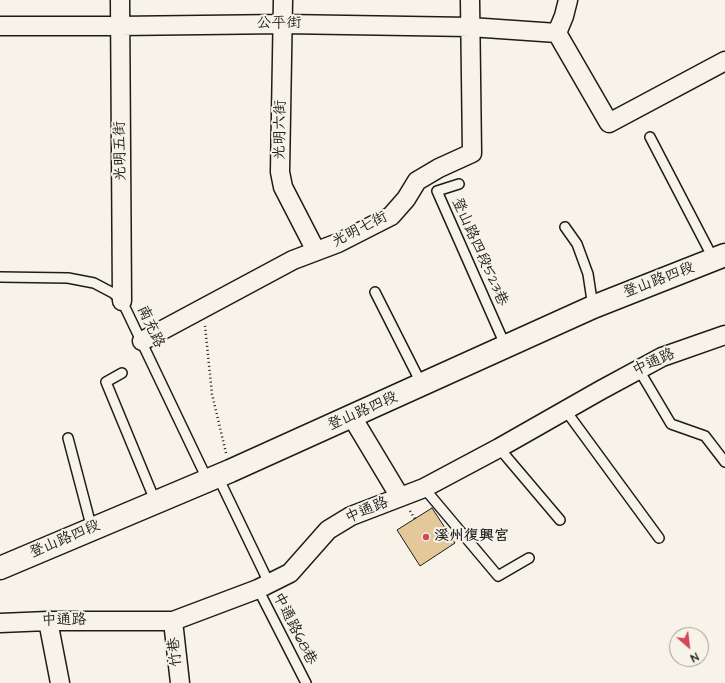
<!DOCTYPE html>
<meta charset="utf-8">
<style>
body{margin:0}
#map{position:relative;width:725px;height:683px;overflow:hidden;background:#f7f3e8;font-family:"Architects Daughter",sans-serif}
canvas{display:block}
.north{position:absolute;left:669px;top:627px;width:40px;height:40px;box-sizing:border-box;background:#f7f3e8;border:1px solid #9f9d96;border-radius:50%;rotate:152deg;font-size:11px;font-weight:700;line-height:16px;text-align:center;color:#1c1c1c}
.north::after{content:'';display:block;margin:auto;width:14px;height:18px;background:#d1495b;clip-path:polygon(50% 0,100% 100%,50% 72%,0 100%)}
</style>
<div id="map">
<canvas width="725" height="683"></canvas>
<div class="north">N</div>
</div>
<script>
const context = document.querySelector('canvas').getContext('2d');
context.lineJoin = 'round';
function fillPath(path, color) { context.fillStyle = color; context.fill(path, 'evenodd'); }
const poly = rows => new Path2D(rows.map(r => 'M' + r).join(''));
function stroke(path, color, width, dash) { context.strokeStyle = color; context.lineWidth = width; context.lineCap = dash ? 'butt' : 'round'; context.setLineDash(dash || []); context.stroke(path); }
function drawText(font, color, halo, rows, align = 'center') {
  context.font = font + ' "Architects Daughter","LXGW WenKai TC",sans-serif'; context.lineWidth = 4; context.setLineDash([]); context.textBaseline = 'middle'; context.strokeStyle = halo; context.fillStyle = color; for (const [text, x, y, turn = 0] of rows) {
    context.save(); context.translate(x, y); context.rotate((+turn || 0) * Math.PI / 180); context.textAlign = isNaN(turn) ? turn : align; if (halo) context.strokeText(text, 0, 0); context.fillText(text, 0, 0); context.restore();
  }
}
const building = poly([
 [432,508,455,543,420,566,397,530,432,508]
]);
const path = poly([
 [205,326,212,394,226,453],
 [410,511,415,519]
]);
const lane = poly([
 [650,137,714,260],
 [459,184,437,191,506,347],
 [565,227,577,244,588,274,593,307],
 [0,277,68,278,94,283,113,293,122,301,208,481],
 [375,292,422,385],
 [639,370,671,424,705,436,725,462],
 [122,373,106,382,156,503],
 [566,411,659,538],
 [68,438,92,529],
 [499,448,560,520],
 [218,477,269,583],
 [424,488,498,576,529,558],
 [258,589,306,683]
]);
const street = poly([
 [120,0,122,301],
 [283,0,280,172,283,187,316,251],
 [0,26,119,26,284,24,470,27,557,33],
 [557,33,609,123,725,61],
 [557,33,564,16,568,0],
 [142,341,293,260,338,243,391,216,406,199,417,181,439,168,472,153,470,0],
 [352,417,400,497],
 [48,621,60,683],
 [173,621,180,683],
 [0,623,48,621,173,621,258,589,290,573,328,530,351,516,424,488,499,448,601,390,662,357,725,335]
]);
const secondary = poly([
 [0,568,230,471,593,307,725,255]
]);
const markers = [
 [426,537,4,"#d1495b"]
];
const streetNames = [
 ["公平街",279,24],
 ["光明六街",281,130,-89],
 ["光明五街",121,151,-91],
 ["光明七街",360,230,-27],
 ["登山路四段523巷",479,252,66],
 ["登山路四段",659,281,-21],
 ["南充路",150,327,65],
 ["中通路",654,363,-25],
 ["登山路四段",363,412,-24],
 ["中通路",367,511,-23],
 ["登山路四段",65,540,-23],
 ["中通路",64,621,-1],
 ["中通路68巷",294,629,63],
 ["竹巷",176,652,-96]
];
const poiNames = [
 ["溪州復興宮",434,537]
];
fillPath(building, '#e5c899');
stroke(building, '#1c1c1c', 1);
stroke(lane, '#1c1c1c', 12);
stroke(street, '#1c1c1c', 21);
stroke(secondary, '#1c1c1c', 25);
stroke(path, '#1c1c1c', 2.5, [1, 3]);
stroke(lane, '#f7f3e8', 9);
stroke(street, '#f7f3e8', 18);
stroke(secondary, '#f7f3e8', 22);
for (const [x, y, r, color] of markers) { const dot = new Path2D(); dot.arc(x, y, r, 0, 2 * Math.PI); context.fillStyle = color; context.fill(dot); stroke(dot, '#f7f3e8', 1.5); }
drawText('15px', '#1c1c1c', '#f7f3e8', streetNames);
drawText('bold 15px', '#1c1c1c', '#f7f3e8', poiNames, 'left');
</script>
